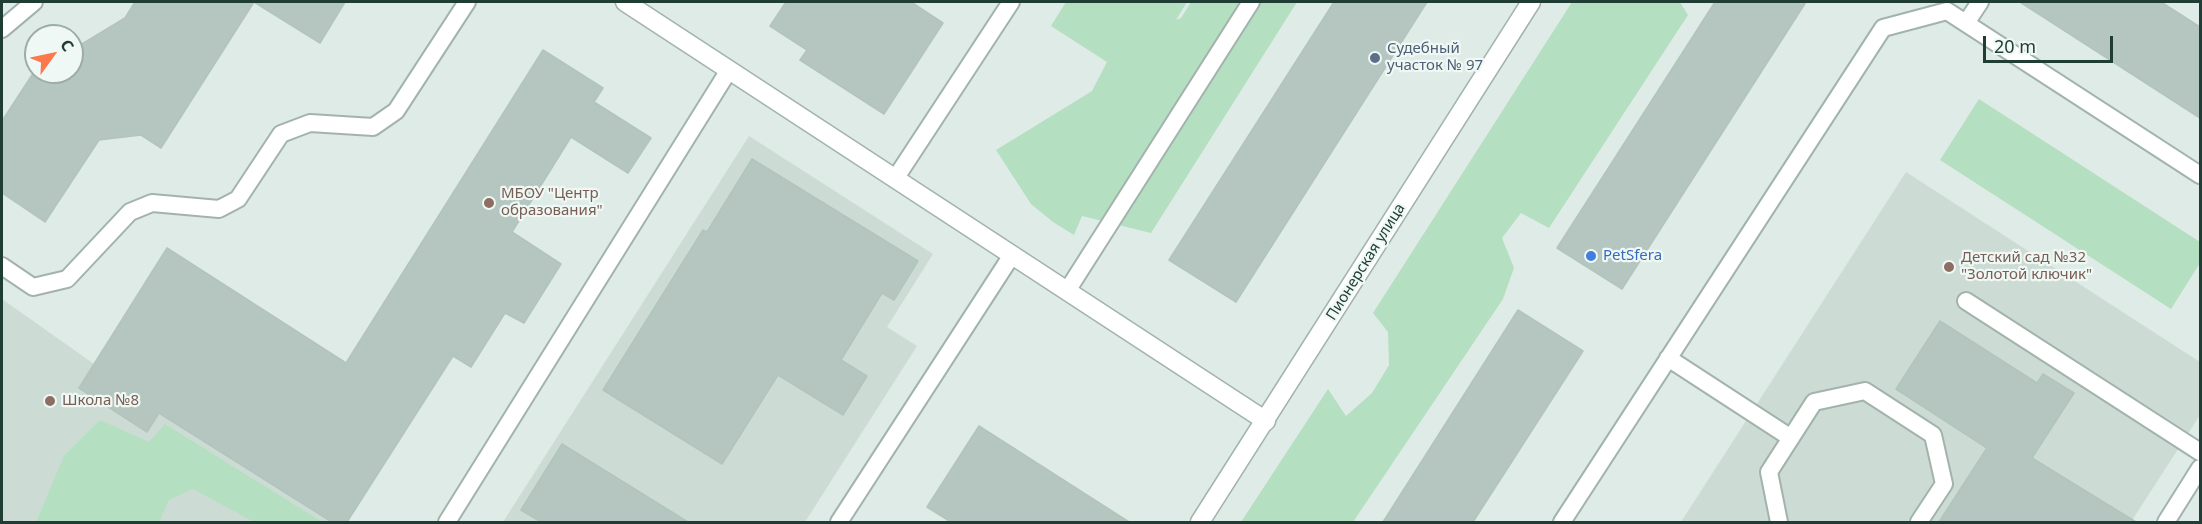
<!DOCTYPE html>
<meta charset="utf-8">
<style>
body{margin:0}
#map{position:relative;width:2202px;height:524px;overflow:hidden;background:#dfebe6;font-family:"Noto Sans",sans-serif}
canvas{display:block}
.frame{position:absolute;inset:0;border:3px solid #1f3d35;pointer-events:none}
.north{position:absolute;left:24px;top:24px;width:60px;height:60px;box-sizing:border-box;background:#eff8f4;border:2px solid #9cada8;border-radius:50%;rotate:57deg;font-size:16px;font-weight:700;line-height:24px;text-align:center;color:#1f3d35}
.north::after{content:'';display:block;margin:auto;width:21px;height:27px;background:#fd784b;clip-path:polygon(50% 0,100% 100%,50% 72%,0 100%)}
.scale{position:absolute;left:1983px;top:36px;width:130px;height:27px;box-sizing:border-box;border:3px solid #1f3d35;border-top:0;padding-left:8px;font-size:18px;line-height:21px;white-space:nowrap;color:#1f3d35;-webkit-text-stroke:4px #eff8f4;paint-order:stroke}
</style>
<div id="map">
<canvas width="2202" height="524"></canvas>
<div class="frame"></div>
<div class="north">С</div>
<div class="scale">20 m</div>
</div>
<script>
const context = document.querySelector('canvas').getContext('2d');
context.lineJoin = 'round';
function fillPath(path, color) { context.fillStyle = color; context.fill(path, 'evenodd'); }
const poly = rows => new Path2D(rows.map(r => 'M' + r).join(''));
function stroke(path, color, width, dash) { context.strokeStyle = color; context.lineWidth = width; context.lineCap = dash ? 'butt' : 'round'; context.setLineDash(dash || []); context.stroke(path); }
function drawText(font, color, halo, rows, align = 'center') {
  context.font = font + ' "Noto Sans",sans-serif'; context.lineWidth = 4.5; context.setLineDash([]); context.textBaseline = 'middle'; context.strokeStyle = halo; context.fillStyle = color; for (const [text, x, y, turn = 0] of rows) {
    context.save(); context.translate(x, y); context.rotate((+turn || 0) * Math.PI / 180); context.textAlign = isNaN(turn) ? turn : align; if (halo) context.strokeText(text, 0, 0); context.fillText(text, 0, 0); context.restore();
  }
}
const built = poly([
 [749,136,933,254,887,327,917,346,805,522,503,522],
 [1906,172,2200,362,2200,415,2131,522,1681,522],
 [2,299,94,364,79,388,147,431,159,413,332,522,2,522]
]);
const green = poly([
 [1066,2,1187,2,1176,20,1181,18,1191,2,1297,2,1151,233,1082,216,1074,235,1053,222,1031,204,996,150,1092,91,1107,62,1051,26],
 [1572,2,1680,2,1688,15,1549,228,1521,213,1502,238,1514,268,1503,299,1353,522,1241,522,1328,389,1346,416,1372,393,1389,365,1388,332,1373,313],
 [1979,99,2200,242,2200,263,2171,309,1940,160],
 [100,420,149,442,165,424,322,522,254,522,193,489,169,500,159,522,36,522,64,456]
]);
const building = poly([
 [135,2,254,2,161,148,141,135,99,140,45,222,2,193,2,121,32,75,37,72,72,72,72,50,125,18,135,2],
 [254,2,345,2,320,43,254,2],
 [786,2,911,2,943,23,884,114,800,60,807,50,770,26,786,2],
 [1334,2,1427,2,1236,302,1169,260,1334,2],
 [1715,2,1806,2,1622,289,1557,248,1715,2],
 [2020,2,2161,2,2200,27,2200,118,2020,2],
 [543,50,603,88,594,102,651,138,628,173,571,137,512,232,561,264,524,323,505,313,471,367,453,356,347,522,332,522,159,413,147,432,79,388,167,248,346,363,543,50],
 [752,159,918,261,894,300,882,293,841,360,867,376,843,415,778,375,722,464,603,390,703,230,707,232,752,159],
 [1518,310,1583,351,1473,522,1383,522,1518,310],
 [1940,321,2037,383,2043,374,2074,393,2032,458,2136,522,1939,522,1987,448,1896,389,1940,321],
 [979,426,1129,522,951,522,927,507,979,426],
 [562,444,688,522,541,522,521,510,562,444]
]);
const service = poly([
 [1966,23,1980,2],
 [2,29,34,2],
 [895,179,1011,2],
 [2,266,33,287,67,279,130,212,152,203,219,209,238,199,281,134,310,123,373,127,396,111,467,2],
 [1067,291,1251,2],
 [1966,301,2200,452],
 [1668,358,1791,438],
 [447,522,729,70],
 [839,522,1012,255],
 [1562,522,1883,28,1947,11,2200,175],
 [1779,522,1769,472,1814,402,1865,391,1933,435,1944,484,1919,522],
 [2166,522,2200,468]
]);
const minor = poly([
 [625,2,1266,421]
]);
const tertiary = poly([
 [1200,522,1531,2]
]);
const markers = [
 [1375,58,6,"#5c6f8a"],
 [489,203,6,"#8d6e63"],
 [1591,256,6,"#3f7fe0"],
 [1949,267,6,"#8d6e63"],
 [50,401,6,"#8d6e63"]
];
const serviceNames = [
 ["Судебный",1387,49],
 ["участок № 97",1387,66]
];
const educationNames = [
 ["МБОУ \"Центр",501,194],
 ["образования\"",501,211],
 ["Детский сад №32",1961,258],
 ["\"Золотой ключик\"",1961,275],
 ["Школа №8",62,401]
];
const shopNames = [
 ["PetSfera",1603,256]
];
const streetNames = [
 ["Пионерская улица",1366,262,-58]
];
fillPath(built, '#cddbd5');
fillPath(green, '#b5dfc1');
fillPath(building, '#b4c6bf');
stroke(building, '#b1c5bd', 1.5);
stroke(service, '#a2b3ad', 20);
stroke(minor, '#a2b3ad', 21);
stroke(tertiary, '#a2b3ad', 21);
stroke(service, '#fff', 16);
stroke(minor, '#fff', 18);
stroke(tertiary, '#fff', 18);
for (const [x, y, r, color] of markers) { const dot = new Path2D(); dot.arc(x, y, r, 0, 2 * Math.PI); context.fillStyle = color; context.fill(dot); stroke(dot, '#eff8f4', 2); }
drawText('15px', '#4e5e75', '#eff8f4', serviceNames, 'left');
drawText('15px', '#785e54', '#eff8f4', educationNames, 'left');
drawText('15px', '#366cbe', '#eff8f4', shopNames, 'left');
drawText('15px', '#1f3d35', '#eff8f4', streetNames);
</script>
